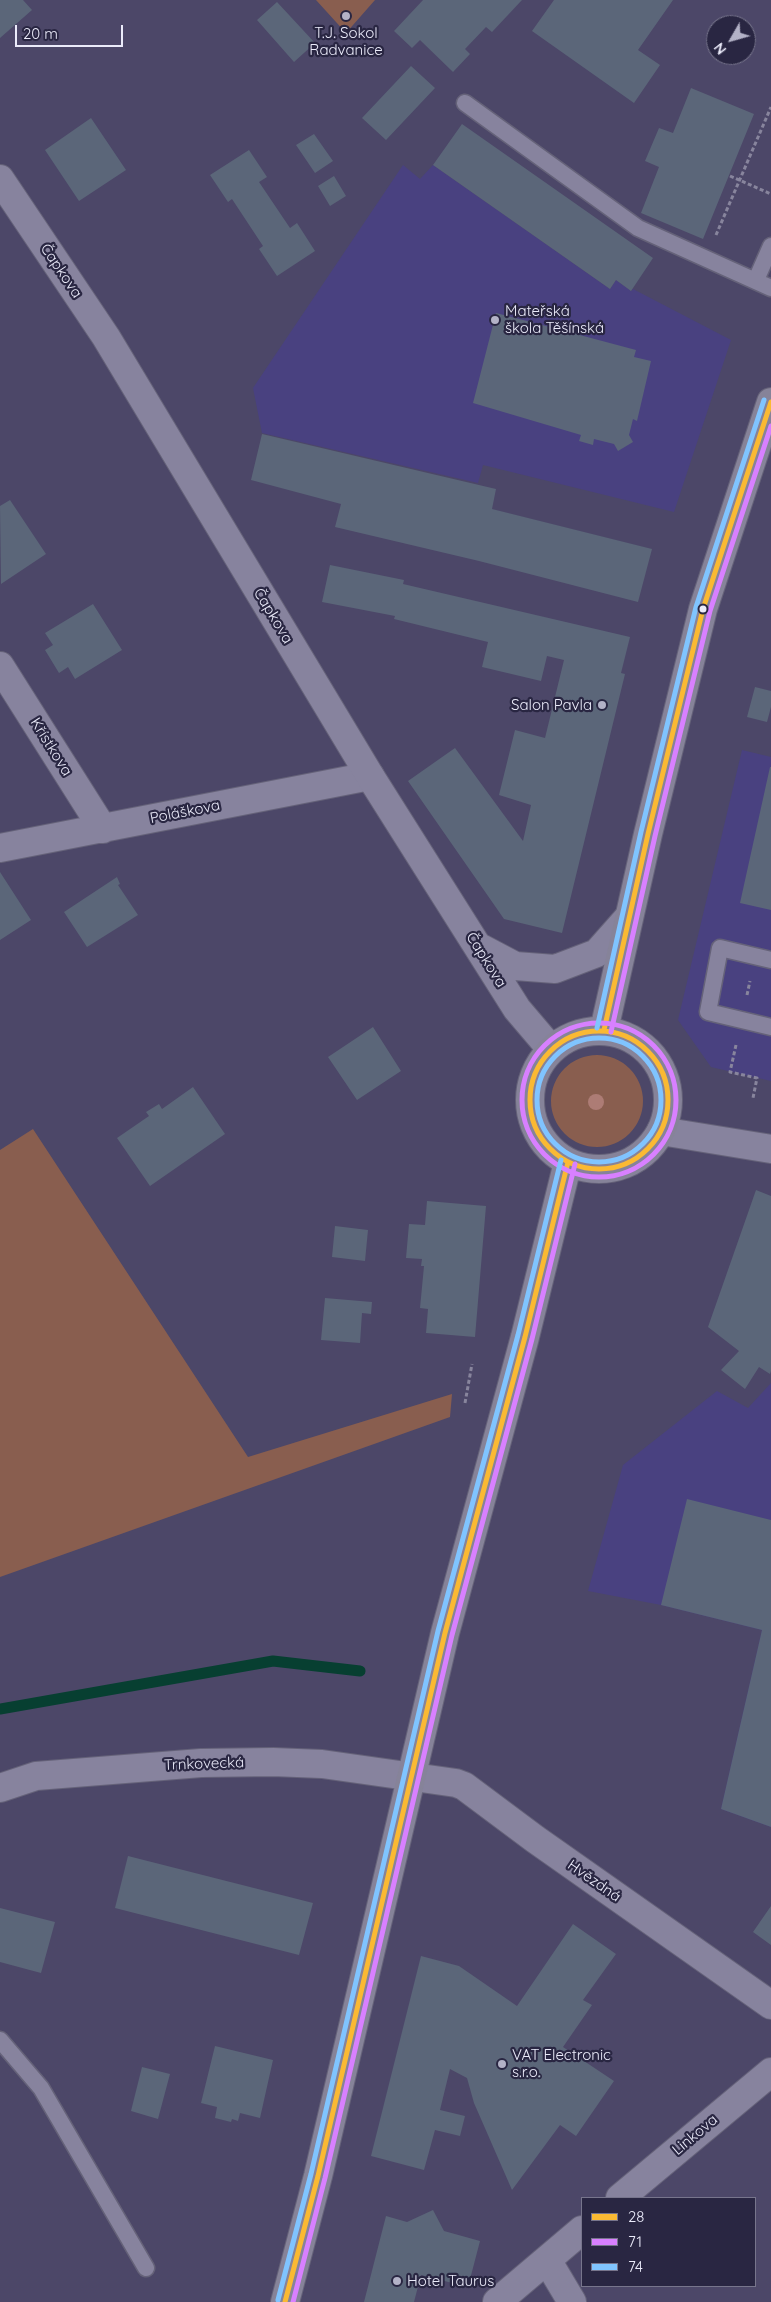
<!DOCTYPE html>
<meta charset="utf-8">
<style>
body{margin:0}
#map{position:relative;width:771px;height:2302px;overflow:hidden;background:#4c4768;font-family:Quicksand,sans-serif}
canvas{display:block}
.legend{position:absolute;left:581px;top:2197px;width:175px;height:90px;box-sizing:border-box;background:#292642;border:1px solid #77758c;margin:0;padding:6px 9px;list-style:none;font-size:15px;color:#ebebfa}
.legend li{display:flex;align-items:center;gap:10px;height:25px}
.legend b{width:25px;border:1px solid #77758c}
.north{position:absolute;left:706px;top:15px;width:50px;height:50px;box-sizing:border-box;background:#292642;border:1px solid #77758c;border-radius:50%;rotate:232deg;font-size:14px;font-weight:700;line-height:20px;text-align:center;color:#ebebfa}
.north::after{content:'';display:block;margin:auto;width:18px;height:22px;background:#b3b2c7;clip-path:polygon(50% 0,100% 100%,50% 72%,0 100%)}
.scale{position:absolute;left:15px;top:25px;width:108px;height:22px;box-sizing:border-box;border:2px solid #ebebfa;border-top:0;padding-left:6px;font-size:15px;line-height:18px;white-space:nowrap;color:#ebebfa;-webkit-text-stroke:4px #292642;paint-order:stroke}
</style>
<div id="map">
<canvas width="771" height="2302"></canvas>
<ul class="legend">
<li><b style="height:6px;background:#fab933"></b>28</li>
<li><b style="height:6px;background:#d880ff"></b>71</li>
<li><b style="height:6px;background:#80c4ff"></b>74</li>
</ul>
<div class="north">N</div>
<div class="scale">20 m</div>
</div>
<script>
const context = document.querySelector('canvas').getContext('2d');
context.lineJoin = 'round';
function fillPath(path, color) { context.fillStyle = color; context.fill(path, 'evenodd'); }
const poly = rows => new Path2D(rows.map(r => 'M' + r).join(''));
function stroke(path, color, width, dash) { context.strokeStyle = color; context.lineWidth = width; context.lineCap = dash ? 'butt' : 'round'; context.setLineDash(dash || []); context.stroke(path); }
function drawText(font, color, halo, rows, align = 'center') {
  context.font = font + ' Quicksand,sans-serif'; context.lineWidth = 4.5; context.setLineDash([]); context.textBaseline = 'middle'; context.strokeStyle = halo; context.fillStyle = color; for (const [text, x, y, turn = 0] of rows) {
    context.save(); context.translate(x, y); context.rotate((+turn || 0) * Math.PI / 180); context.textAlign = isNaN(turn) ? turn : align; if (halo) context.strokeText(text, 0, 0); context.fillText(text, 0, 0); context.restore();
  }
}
const built = poly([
 [403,165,420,179,433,165,610,289,616,280,631,291,633,289,731,340,674,512,483,465,478,483,262,433,253,388],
 [742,750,771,757,771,1081,711,1067,678,1020],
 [771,1383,771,1827,721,1809,762,1630,661,1605,588,1591,623,1465,717,1391,748,1408]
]);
const green = poly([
 [316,0,375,0,346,33],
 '551 1101a46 46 0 1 1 92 0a46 46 0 1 1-92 0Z',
 [33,1129,248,1457,452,1394,450,1417,0,1577,0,1150]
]);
const stream = poly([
 [0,1709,273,1661,360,1671]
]);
const building = poly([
 [0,0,23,0,32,10,0,38],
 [423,0,522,0,492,32,486,27,465,49,470,54,453,72,420,40,412,48,394,31],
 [554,0,673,0,638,50,660,65,634,103,532,31],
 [277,2,315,43,294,62,257,20],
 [411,66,435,88,386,140,362,118],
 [691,88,754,114,703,239,641,213,659,167,645,161,659,128,673,133],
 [91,118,126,170,79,201,45,150],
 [462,124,653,258,631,291,616,280,610,289,433,165],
 [314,134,333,161,315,173,296,145],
 [249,150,267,177,259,182,290,228,297,223,315,251,277,276,259,249,263,246,232,199,228,202,210,175],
 [334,176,346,196,330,206,318,186],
 [496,313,554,328,556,320,578,327,576,334,636,350,634,357,651,361,637,421,633,419,629,435,633,442,618,451,614,444,594,439,593,445,579,441,581,435,473,403],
 [262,434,496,489,492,509,652,549,638,602,479,561,335,527,341,504,251,480],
 [10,500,46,554,1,584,0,506],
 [330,565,404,580,403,584,630,637,621,673,625,674,562,933,504,919,408,781,455,748,523,841,531,805,499,795,515,730,545,738,564,660,547,656,541,681,482,667,488,642,394,619,395,616,322,602],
 [93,604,122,650,75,679,68,667,59,673,45,650,53,645,45,633],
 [755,687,771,691,771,707,767,722,747,717],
 [770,767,771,767,771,910,740,903],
 [0,872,31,920,0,940],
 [117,877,120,884,118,885,138,915,87,947,64,912],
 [373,1027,401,1071,357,1100,328,1057],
 [193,1087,225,1134,150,1186,117,1138,149,1116,146,1112,159,1104,162,1109],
 [756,1190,771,1196,771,1371,770,1374,759,1367,745,1389,721,1370,739,1351,708,1327],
 [427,1201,486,1206,475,1337,426,1333,428,1309,420,1308,424,1266,421,1266,422,1259,406,1258,409,1224,425,1225],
 [335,1226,368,1230,365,1261,332,1257],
 [325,1298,372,1302,371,1314,362,1313,360,1343,321,1340],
 [687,1499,771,1520,771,1827,721,1809,762,1630,661,1605],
 [128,1856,313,1903,299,1955,115,1908],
 [771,1906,771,1945,753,1932],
 [0,1908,55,1922,41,1973,0,1962],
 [573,1924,616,1954,583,2000,592,2005,563,2047,614,2081,576,2136,560,2125,512,2190,474,2103,467,2078,450,2069,440,2110,465,2116,460,2136,435,2130,424,2170,371,2156,421,1956,459,1966,517,2006],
 [215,2046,273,2060,260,2118,240,2113,238,2121,232,2119,231,2122,215,2118,217,2107,201,2103],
 [142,2067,170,2074,158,2119,131,2111],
 [433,2210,444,2231,480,2241,468,2287,421,2275,414,2302,364,2302,386,2216,407,2222]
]);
const path = poly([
 [730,176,771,194],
 [716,235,771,107],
 [747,995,750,981],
 [736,1045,730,1072,757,1078,753,1098],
 [465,1403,472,1364]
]);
const service = poly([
 [465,103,638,228,771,288],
 [756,280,771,246],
 [771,960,720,948,708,1012,771,1027],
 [0,2040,41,2088,146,2268]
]);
const minor = poly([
 [0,666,103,829],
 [0,848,370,776],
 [0,1788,36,1776,201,1763,273,1762,322,1764,456,1783,464,1786,535,1839,771,2005],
 [620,2198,771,2072],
 [547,2260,572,2302],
 [497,2302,582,2230]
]);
const tertiary = poly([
 [0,179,106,337,370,776,517,1009,551,1049],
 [479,947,515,966,555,969,597,953,628,918],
 [661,1131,771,1149]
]);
const secondary = poly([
 [604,1030,648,834,703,609,771,402],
 '530 1100a69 69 0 1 1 138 0a69 69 0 1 1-138 0Z',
 [285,2302,318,2176,445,1633,525,1337,568,1162]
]);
const bus1 = poly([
 [604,1030,648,834,703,609,771,402],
 '530 1100a69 69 0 1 1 138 0a69 69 0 1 1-138 0Z',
 [285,2302,318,2176,445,1633,525,1337,568,1162]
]);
const bus2 = poly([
 '522 1100a77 77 0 1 1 154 0a77 77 0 1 1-154 0Z',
 [611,1032,655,836,710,611,771,426],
 [293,2302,325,2178,452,1635,532,1339,575,1164]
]);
const bus3 = poly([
 [597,1028,641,832,696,607,764,400],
 '537 1100a62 62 0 1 1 124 0a62 62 0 1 1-124 0Z',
 [278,2300,311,2174,438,1631,518,1335,561,1160]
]);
const trees = [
 [596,1102]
];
const markers = [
 [346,16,5,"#b3b2c7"],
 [495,320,5,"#b3b2c7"],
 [703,609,4.5,"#ebebfa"],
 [602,705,5,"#b3b2c7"],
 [502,2064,5,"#b3b2c7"],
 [397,2281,5,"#b3b2c7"]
];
const poiNames = [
 ["T.J. Sokol",346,33,"center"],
 ["Radvanice",346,50,"center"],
 ["Mateřská",505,311],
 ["škola Těšínská",505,328],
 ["Salon Pavla",592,705,"right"],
 ["VAT Electronic",512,2055],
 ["s.r.o.",512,2072],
 ["Hotel Taurus",407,2281]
];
const streetNames = [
 ["Čapkova",61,271,56],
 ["Čapkova",273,616,59],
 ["Křístkova",51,747,58],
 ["Poláškova",185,812,-11],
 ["Čapkova",486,960,58],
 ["Trnkovecká",204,1764,-2],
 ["Hvězdná",594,1881,35],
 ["Linkova",695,2135,-40]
];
fillPath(built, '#494180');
fillPath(green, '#895e4f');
stroke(stream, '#073f31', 11);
fillPath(building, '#5b6679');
stroke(service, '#656279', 19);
stroke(minor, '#656279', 30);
stroke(tertiary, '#656279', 30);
stroke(secondary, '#656279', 30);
stroke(path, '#88859d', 3, [4, 2.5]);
stroke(service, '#87839e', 16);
stroke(minor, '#87839e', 28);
stroke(tertiary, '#87839e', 28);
stroke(secondary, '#868399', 28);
stroke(bus1, '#fab933', 5);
stroke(bus2, '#d880ff', 5);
stroke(bus3, '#80c4ff', 5);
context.fillStyle = '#ad7c75';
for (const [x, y] of trees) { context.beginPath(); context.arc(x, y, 8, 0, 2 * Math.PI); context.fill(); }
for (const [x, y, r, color] of markers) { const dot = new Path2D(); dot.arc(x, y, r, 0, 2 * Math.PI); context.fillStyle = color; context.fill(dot); stroke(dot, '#292642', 2); }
drawText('15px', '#ebebfa', '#292642', poiNames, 'left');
drawText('15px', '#ebebfa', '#292642', streetNames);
</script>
